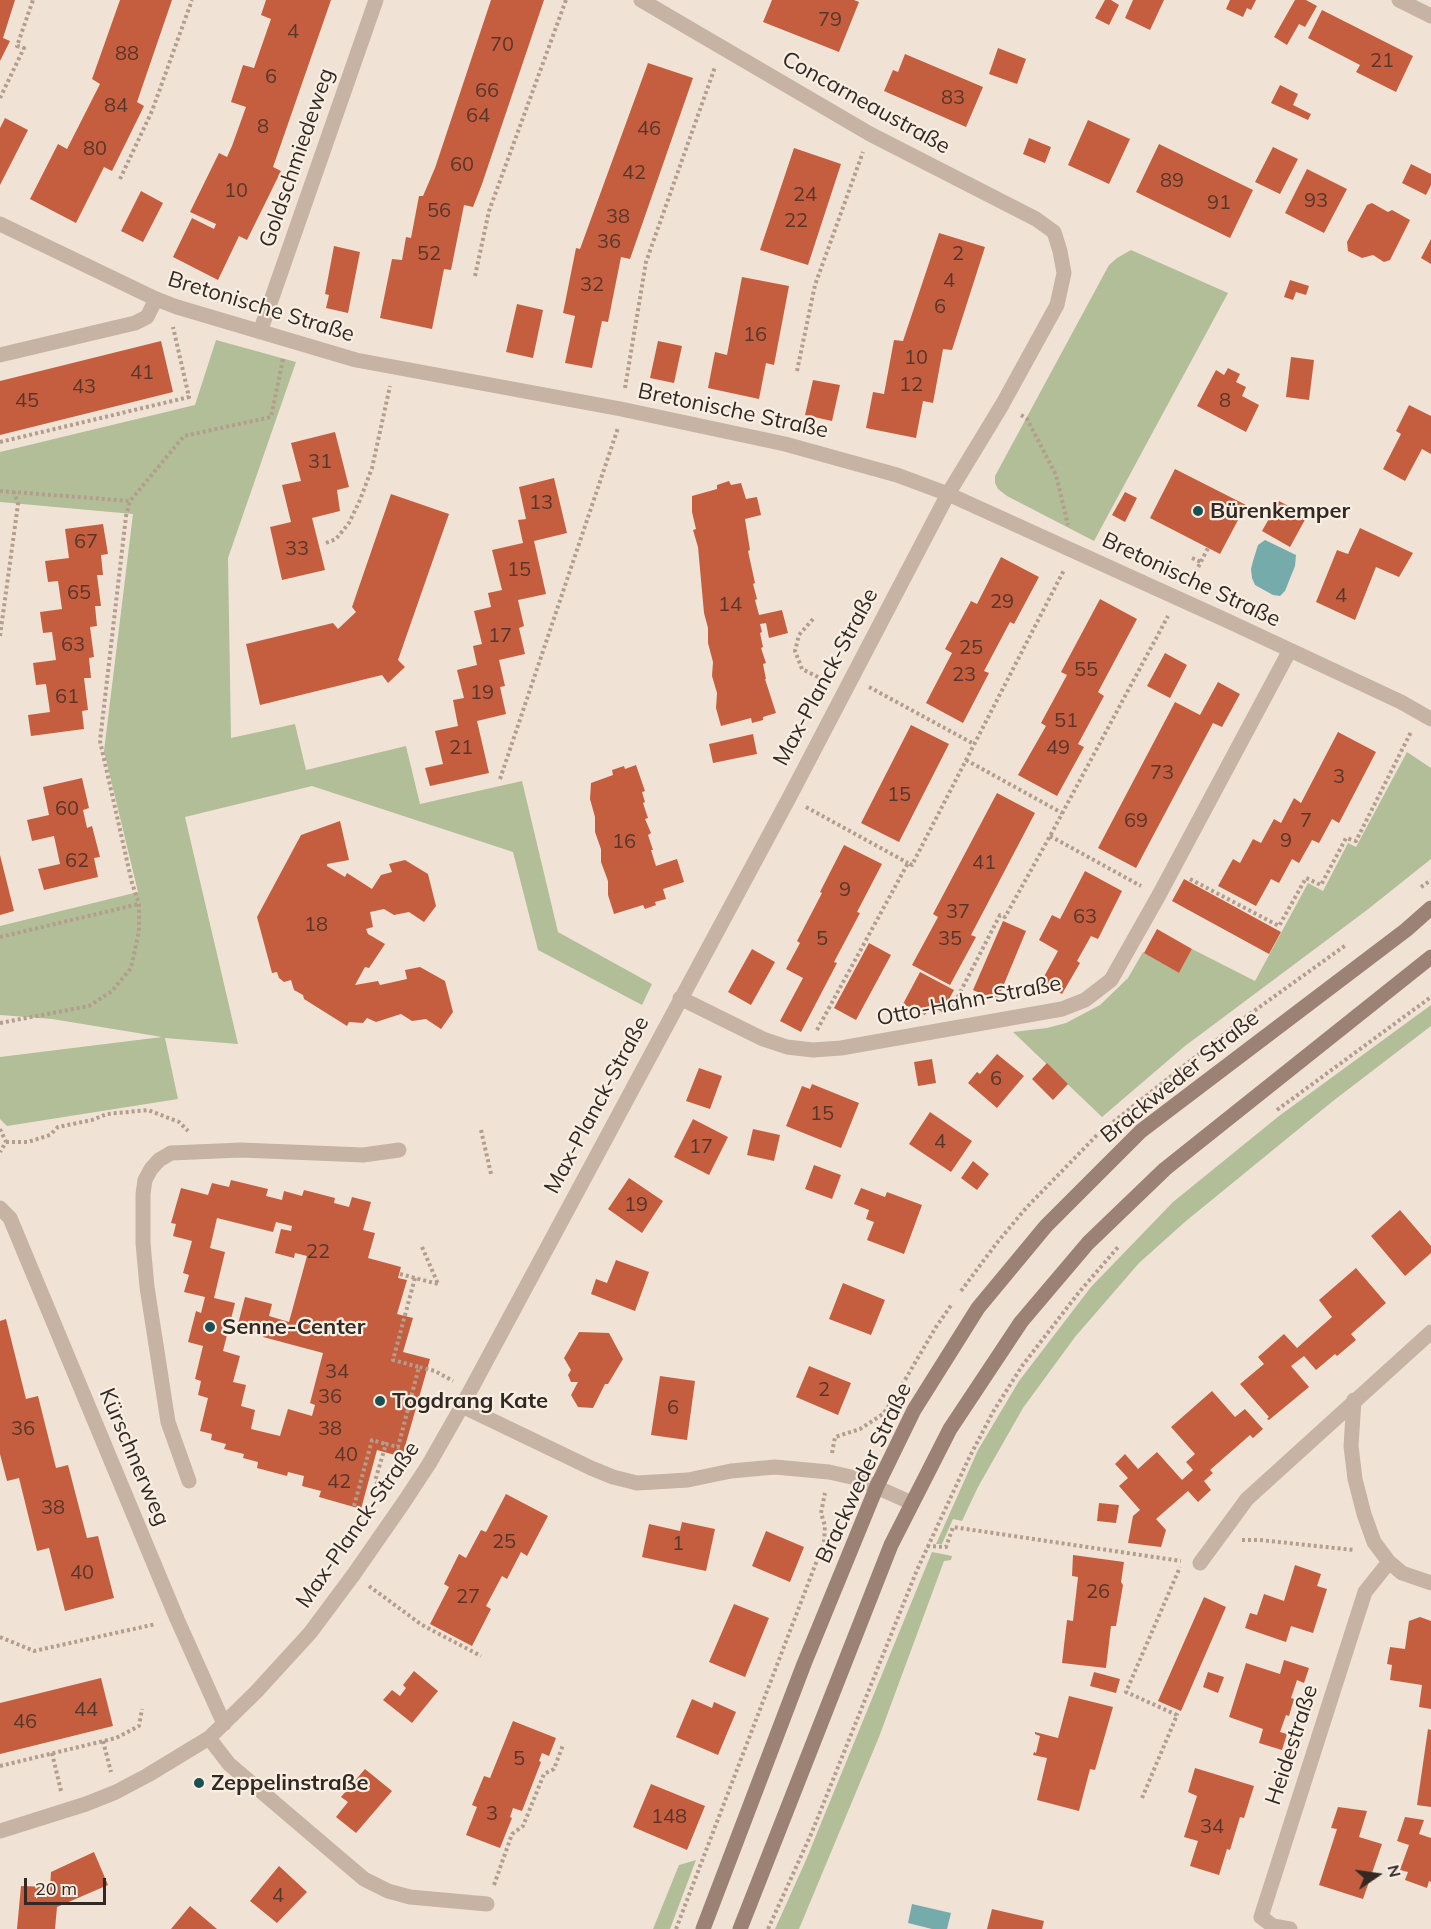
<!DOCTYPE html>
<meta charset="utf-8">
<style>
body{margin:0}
#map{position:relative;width:1431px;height:1929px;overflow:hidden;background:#f0e3d6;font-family:Mulish,sans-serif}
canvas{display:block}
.north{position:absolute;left:1347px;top:1845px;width:60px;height:60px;-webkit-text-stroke:4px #f8eee2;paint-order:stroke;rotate:77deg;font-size:16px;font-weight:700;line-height:24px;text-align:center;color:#322925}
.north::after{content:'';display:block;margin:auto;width:21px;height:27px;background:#322925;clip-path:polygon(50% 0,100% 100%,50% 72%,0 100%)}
.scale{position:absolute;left:24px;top:1878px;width:82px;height:27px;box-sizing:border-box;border:3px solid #322925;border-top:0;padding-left:8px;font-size:18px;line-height:21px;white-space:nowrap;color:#322925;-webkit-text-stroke:4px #f8eee2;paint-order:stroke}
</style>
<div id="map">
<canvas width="1431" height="1929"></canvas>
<div class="north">N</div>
<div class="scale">20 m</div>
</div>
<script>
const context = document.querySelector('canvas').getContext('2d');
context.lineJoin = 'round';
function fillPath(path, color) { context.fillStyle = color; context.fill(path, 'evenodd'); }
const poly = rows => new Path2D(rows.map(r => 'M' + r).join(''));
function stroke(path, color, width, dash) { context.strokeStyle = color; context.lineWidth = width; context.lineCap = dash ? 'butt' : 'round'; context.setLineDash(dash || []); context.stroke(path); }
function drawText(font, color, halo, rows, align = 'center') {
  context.font = font + ' Mulish,sans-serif'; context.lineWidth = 4.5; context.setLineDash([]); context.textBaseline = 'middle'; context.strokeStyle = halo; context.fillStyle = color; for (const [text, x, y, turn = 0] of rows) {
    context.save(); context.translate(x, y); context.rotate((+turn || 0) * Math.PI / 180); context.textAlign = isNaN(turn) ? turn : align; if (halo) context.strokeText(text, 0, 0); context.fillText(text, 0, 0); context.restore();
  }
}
const green = poly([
 [1131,250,1228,293,1094,541,1007,496,998,489,995,483,995,476,1109,265,1117,258],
 [216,340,296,362,228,558,231,738,295,724,306,770,406,746,420,804,522,781,558,932,652,984,642,1005,538,950,513,852,312,786,185,817,238,1044,165,1038,178,1099,7,1126,0,1119,0,1057,162,1037,52,1019,0,1015,0,926,138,892,104,751,133,514,0,502,0,452,195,405],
 [1407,752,1431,768,1431,859,1367,910,1185,1046,1102,1117,1013,1032,1047,1028,1066,1023,1100,1005,1128,978,1143,952,1179,973,1192,949,1255,981,1308,883,1323,891,1348,843,1356,847],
 [1431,1005,1431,1026,1333,1101,1186,1221,1139,1263,1075,1337,1023,1408,978,1487,962,1521,953,1519,942,1544,936,1544,978,1450,1019,1381,1091,1287,1173,1202,1279,1116],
 [932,1552,952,1556,951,1560,944,1561,879,1737,799,1929,775,1929,806,1860],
 [696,1860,670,1929,653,1929,679,1865]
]);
const water = poly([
 [1265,540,1296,555,1295,566,1285,591,1280,596,1273,595,1255,585,1252,578,1251,569,1253,561,1258,545],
 [912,1904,951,1913,947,1929,932,1929,908,1923]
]);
const building = poly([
 [0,0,15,0,3,38,10,41,0,61],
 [120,0,172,0,137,102,144,106,112,171,104,167,76,223,30,199,58,144,67,149,100,84,92,79],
 [266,0,331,0,273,167,281,171,247,240,239,236,218,280,173,257,192,218,214,229,216,224,190,212,219,153,227,157,232,146,246,107,231,102,243,65,254,68,271,19,261,15],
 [491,0,544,0,482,184,473,207,464,205,451,270,444,269,432,329,380,318,392,259,402,260,406,237,411,238,419,196,423,196,435,168],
 [772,0,854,0,859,2,839,52,763,22],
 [1105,0,1111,0,1119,5,1109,25,1095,18],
 [1133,0,1164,0,1150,30,1125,18],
 [1230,0,1256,0,1251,10,1247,8,1243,17,1226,9],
 [1295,0,1306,0,1317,6,1305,27,1299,24,1287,45,1274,37],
 [1322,10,1413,56,1396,92,1356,72,1360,65,1308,38],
 [998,48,1026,59,1017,84,989,74],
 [905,54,983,87,966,127,884,91,893,70,898,72],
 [648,63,693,78,630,259,621,257,608,322,602,321,592,368,565,363,575,316,563,313,576,248,580,249],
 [1280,85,1298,94,1293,105,1311,114,1308,120,1271,103],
 [5,118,28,130,0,185,0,128],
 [1088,120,1130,139,1109,184,1068,165],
 [1029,138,1051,147,1045,163,1023,154],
 [1159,144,1253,190,1230,238,1136,192],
 [1273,147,1298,159,1280,194,1255,182],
 [794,148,841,164,808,265,760,250],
 [1411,164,1431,174,1431,185,1426,195,1402,183],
 [1307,169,1347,189,1324,233,1285,213],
 [141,191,163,203,143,242,121,231],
 [1372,203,1388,212,1392,210,1410,220,1390,260,1384,262,1373,255,1362,258,1348,251,1347,242,1367,205],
 [939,233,985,247,952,350,943,349,933,403,923,401,916,438,866,428,873,392,884,394,894,340,903,341],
 [1431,239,1431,264,1421,258],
 [334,246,360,252,348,313,326,308,329,295,325,294],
 [742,277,789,286,774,365,766,363,759,399,708,388,715,352,727,355],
 [1290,280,1309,286,1306,295,1296,292,1293,300,1284,297],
 [517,304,543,310,533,358,506,352],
 [161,341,173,392,0,435,0,381],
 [658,341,682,346,674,383,650,378],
 [1291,357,1314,360,1309,400,1286,397],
 [1228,368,1240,374,1236,382,1246,387,1242,396,1259,405,1246,432,1197,406,1216,370,1224,375],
 [813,380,840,385,832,421,805,415],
 [1409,405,1431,416,1431,454,1422,449,1405,481,1383,469,1401,434,1396,431],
 [335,432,349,487,337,490,340,511,312,518,325,570,282,580,270,527,291,522,282,485,301,481,291,443],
 [1175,469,1246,505,1220,554,1150,518],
 [554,478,567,533,534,541,546,594,518,600,524,626,519,628,525,654,499,660,505,686,500,687,506,714,477,721,489,773,430,786,425,768,443,764,435,731,458,726,453,700,464,698,457,670,477,665,473,646,482,644,474,611,491,607,488,593,502,590,492,550,523,543,518,520,526,519,519,487],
 [729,481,731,485,741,483,746,499,757,497,761,515,745,519,750,550,748,551,755,583,753,584,757,599,755,600,759,615,782,610,788,633,769,638,766,623,760,624,762,632,760,633,763,647,761,648,766,663,763,664,766,679,765,679,776,713,763,717,763,720,752,723,751,718,721,726,716,708,717,693,712,676,713,662,708,643,708,628,704,613,698,547,693,530,696,529,692,512,692,496,717,489,717,485],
 [1125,492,1137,498,1125,522,1112,515],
 [391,494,449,514,398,660,405,667,388,683,382,675,260,705,246,644,333,623,338,629,356,612,352,607],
 [1279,501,1307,516,1290,547,1262,531],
 [103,524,108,554,101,555,103,575,97,575,101,606,95,606,97,626,90,627,94,657,89,658,91,678,84,678,88,710,82,711,84,729,31,736,28,715,50,712,46,684,36,685,33,663,56,660,52,632,43,633,40,612,62,609,58,581,48,582,45,561,69,558,65,529],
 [1360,528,1413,553,1399,577,1376,567,1355,620,1316,602,1337,550,1348,554],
 [1001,557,1039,577,1014,624,1010,622,984,671,989,673,963,723,926,703,952,653,945,649,971,601,977,604],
 [1100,599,1137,619,1098,692,1104,696,1078,744,1084,747,1057,796,1018,775,1046,726,1041,723,1067,675,1061,672],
 [1165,653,1187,665,1170,698,1147,686],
 [1218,682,1240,694,1222,727,1213,723,1136,868,1098,848,1175,702,1200,715],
 [911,725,949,744,899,842,861,823],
 [1338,732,1376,752,1339,823,1332,819,1319,843,1312,840,1299,863,1292,859,1279,883,1271,879,1256,906,1218,886,1233,859,1240,863,1253,839,1261,843,1274,819,1281,823,1294,798,1301,803],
 [753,734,757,754,713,763,709,744],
 [636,765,645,791,642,792,645,802,643,803,648,818,645,819,651,833,648,835,653,850,651,850,656,866,677,859,684,882,663,889,666,899,655,902,656,905,645,909,643,905,614,914,608,895,608,881,601,862,601,849,595,832,595,817,590,799,591,783,613,775,612,770,624,766,625,769],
 [82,778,89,808,83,810,87,828,92,826,100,857,94,858,98,877,44,890,38,869,60,864,54,836,32,841,27,820,49,815,43,787],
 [997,793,1035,813,971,935,976,937,950,985,912,965,938,917,933,914],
 [340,821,349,860,327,864,327,866,345,877,347,873,372,889,381,875,392,872,389,864,405,860,428,874,436,906,424,922,409,912,394,915,384,909,370,912,373,927,366,929,368,934,385,944,369,968,365,967,355,985,378,981,380,985,407,979,405,970,420,967,445,981,453,1012,441,1029,426,1019,412,1021,401,1014,376,1022,367,1018,363,1023,349,1022,347,1026,304,999,303,995,294,990,291,980,284,982,279,978,277,972,272,973,257,917,301,835],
 [844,845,882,864,857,912,860,913,834,962,837,963,801,1032,780,1021,803,978,786,969,800,943,797,941,822,893,820,892],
 [0,855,14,911,0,915],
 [1085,871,1122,891,1098,939,1091,936,1077,961,1080,963,1062,994,1041,982,1058,951,1039,940,1052,915,1060,919],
 [1184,879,1281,932,1269,954,1172,901],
 [1003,921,1026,931,997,1001,973,990],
 [1157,929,1192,949,1179,973,1144,953],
 [869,943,891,955,856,1020,834,1008],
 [752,949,775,962,751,1005,728,992],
 [920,972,954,990,942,1012,930,1005,925,1015,903,1004],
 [997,1054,1024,1076,997,1108,968,1083,977,1072,980,1074],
 [932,1059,936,1083,918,1086,914,1062],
 [1047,1063,1068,1084,1053,1100,1032,1079],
 [699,1068,722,1076,710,1109,686,1101],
 [812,1084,859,1103,841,1148,786,1126,802,1086,810,1089],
 [930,1112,972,1141,951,1172,909,1144],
 [693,1119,728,1137,709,1175,674,1157],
 [753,1129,780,1135,774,1161,747,1155],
 [973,1161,989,1174,977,1190,961,1178],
 [814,1165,841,1175,832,1199,805,1189],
 [629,1178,663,1201,642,1233,608,1209],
 [231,1180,268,1189,266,1196,282,1200,284,1191,302,1196,304,1190,335,1198,334,1203,349,1207,352,1197,371,1202,363,1230,375,1233,368,1258,401,1267,398,1278,407,1280,397,1314,413,1318,403,1352,430,1359,402,1457,377,1450,361,1509,319,1497,321,1491,302,1486,304,1476,288,1472,287,1476,257,1468,258,1462,243,1458,244,1454,224,1449,226,1444,211,1440,212,1434,200,1431,208,1398,198,1395,201,1381,195,1379,203,1346,188,1342,196,1311,201,1313,205,1297,184,1292,189,1275,183,1273,192,1241,173,1236,176,1224,171,1223,181,1188,208,1195,212,1183,229,1187],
 [217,1218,273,1232,276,1222,292,1226,291,1231,281,1229,275,1253,294,1258,295,1253,307,1256,289,1322,269,1316,272,1304,245,1297,237,1328,264,1335,263,1337,323,1353,310,1403,315,1405,312,1416,288,1409,280,1436,251,1429,255,1410,241,1406,246,1385,233,1382,240,1356,223,1351,235,1303,214,1298,225,1252,210,1248],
 [861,1188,885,1197,887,1192,922,1205,904,1254,867,1240,874,1222,866,1219,869,1210,854,1204],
 [1400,1210,1431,1246,1431,1253,1405,1276,1371,1236],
 [616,1260,649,1272,635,1311,591,1294,596,1279,607,1283],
 [1356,1268,1386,1303,1351,1334,1356,1340,1337,1356,1335,1354,1316,1370,1304,1356,1291,1366,1309,1387,1269,1420,1267,1419,1269,1417,1240,1384,1264,1364,1258,1357,1284,1334,1297,1348,1332,1317,1319,1300],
 [843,1283,885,1300,871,1335,829,1319],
 [6,1319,26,1399,38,1396,56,1468,68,1465,87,1538,98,1536,114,1598,65,1611,49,1548,37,1551,19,1478,7,1481,0,1454,0,1321],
 [579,1332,609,1333,623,1359,608,1384,605,1384,593,1408,578,1407,571,1395,578,1382,571,1382,568,1375,571,1370,564,1358],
 [809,1366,851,1383,838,1415,796,1397],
 [660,1376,695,1381,687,1440,651,1435],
 [1212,1391,1235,1417,1245,1409,1263,1429,1253,1438,1250,1435,1210,1470,1213,1473,1204,1481,1211,1490,1198,1502,1188,1491,1156,1519,1166,1530,1161,1547,1128,1543,1133,1516,1140,1510,1119,1486,1128,1478,1115,1464,1125,1454,1138,1469,1157,1452,1182,1480,1193,1470,1186,1462,1195,1454,1171,1427],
 [506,1494,548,1516,527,1556,521,1552,507,1579,502,1576,486,1606,491,1609,472,1646,430,1624,449,1587,444,1584,459,1554,466,1558,481,1530,486,1532],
 [1099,1503,1119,1505,1116,1523,1097,1521],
 [682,1522,715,1529,706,1571,642,1557,649,1524,680,1531],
 [766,1531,804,1547,790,1582,752,1566],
 [1073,1555,1124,1562,1121,1582,1123,1585,1116,1626,1111,1626,1106,1668,1062,1663,1067,1620,1073,1621,1078,1577,1072,1576],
 [1295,1565,1321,1574,1317,1586,1327,1589,1313,1633,1291,1626,1286,1642,1245,1628,1250,1613,1257,1615,1264,1594,1284,1601],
 [1204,1597,1226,1607,1181,1711,1158,1701],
 [734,1604,769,1618,745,1677,709,1662],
 [1420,1617,1431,1621,1431,1709,1419,1707,1422,1685,1390,1680,1392,1665,1387,1664,1390,1647,1405,1649,1409,1621],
 [1284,1660,1309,1668,1304,1683,1297,1680,1291,1698,1294,1699,1289,1716,1286,1715,1280,1732,1287,1734,1282,1750,1259,1743,1263,1729,1229,1717,1246,1663,1280,1674],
 [414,1671,438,1691,412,1723,383,1700,392,1690,400,1696,406,1688,403,1685],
 [1094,1672,1120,1679,1116,1693,1090,1686],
 [1208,1672,1224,1677,1218,1693,1203,1687],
 [101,1678,113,1726,0,1754,0,1703],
 [1069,1696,1113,1707,1095,1770,1090,1769,1079,1811,1037,1800,1047,1758,1033,1755,1034,1752,1036,1753,1040,1736,1035,1734,1035,1732,1058,1738],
 [692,1699,712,1708,714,1702,736,1712,718,1755,676,1737],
 [513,1721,556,1738,549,1756,542,1753,539,1761,541,1762,522,1811,513,1808,510,1817,512,1818,500,1848,466,1835,477,1807,472,1805,484,1776,490,1778],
 [1428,1729,1431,1730,1431,1807,1417,1805],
 [1195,1768,1254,1786,1244,1818,1240,1817,1230,1850,1227,1849,1219,1875,1190,1866,1198,1841,1184,1837,1197,1796,1188,1792],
 [365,1769,392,1791,356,1833,336,1817,348,1802,341,1797],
 [651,1784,705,1806,687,1850,633,1827],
 [1338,1807,1367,1811,1359,1837,1382,1844,1363,1899,1319,1885,1337,1829,1331,1828],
 [1405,1817,1424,1820,1419,1834,1431,1838,1431,1882,1429,1881,1427,1888,1405,1880,1408,1872,1400,1870,1409,1845,1397,1841],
 [94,1852,108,1885,57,1907,55,1929,17,1929,21,1886,50,1887,51,1872],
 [279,1866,307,1892,277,1923,250,1901],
 [190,1906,217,1929,171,1929],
 [992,1909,1044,1921,1042,1929,987,1929]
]);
const path = poly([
 [0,98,24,48,17,46,33,0],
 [120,179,152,111,192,0],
 [475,276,489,211,566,0],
 [797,371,815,285,863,152],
 [625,388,646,262,715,67],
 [1021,415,1027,419,1056,475,1068,525],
 [0,442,189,397,173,327],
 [0,491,130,501,184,436,271,417,283,359],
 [326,543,336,539,349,523,360,500,372,468,390,386],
 [1192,558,1201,562],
 [1190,583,1208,548],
 [813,619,799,635,795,651,802,669,828,682],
 [0,636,18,504,14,492],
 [869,687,974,744],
 [966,760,1062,813],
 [500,779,618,428],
 [806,807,908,863],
 [1050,836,1141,886],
 [1190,879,1279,926,1306,878,1321,885,1346,838,1356,841,1411,732],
 [1421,887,1431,880],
 [0,937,139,904],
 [952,1008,1000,915,1005,917,1050,836,1168,616],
 [0,1023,89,1006,112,991,131,968,139,931,139,904,132,883,100,741,126,516,130,501],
 [817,1030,908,863,912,865,1064,570],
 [1277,1110,1431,997],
 [0,1129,6,1142,0,1152],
 [481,1130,491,1174],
 [6,1142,28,1142,50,1135,58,1127,92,1120,107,1114,148,1110,179,1122,188,1131],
 [422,1247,438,1284],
 [400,1274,438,1284],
 [415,1278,393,1360,419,1367],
 [961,1291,996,1244,1026,1208,1098,1134,1247,1016,1346,945],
 [899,1390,936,1327,952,1304],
 [832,1453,835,1437,860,1429,883,1414,892,1401],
 [388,1490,375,1481,386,1444,398,1447,419,1367,435,1371,453,1381],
 [354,1506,372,1440,386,1444],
 [1242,1540,1260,1540,1354,1550],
 [927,1546,946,1547,953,1527,1181,1561],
 [369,1586,422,1625,481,1656],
 [0,1637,34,1651,156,1624],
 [103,1741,111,1772],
 [52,1753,61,1791],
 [0,1766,116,1738,139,1726,142,1709],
 [1142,1798,1177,1715,1126,1692,1180,1567],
 [494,1885,512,1834,523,1826,544,1774,554,1769,563,1745],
 [676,1929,824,1542,825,1526,821,1513,825,1493],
 [768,1929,812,1832,917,1570,969,1458,993,1412,1022,1366,1080,1291,1119,1246]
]);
const service = poly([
 [0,355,135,323,147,317,156,299],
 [189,1481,168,1422,147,1287,143,1243,143,1194,145,1180,151,1169,159,1160,171,1153,241,1150,363,1155,399,1150]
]);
const minor = poly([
 [1399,0,1431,16],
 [0,224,156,299,177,307,356,360,621,409,785,444,897,475,948,494,1230,622,1401,702,1431,719],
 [260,332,376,0],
 [680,998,763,1039,787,1047,813,1050,841,1048,1062,1009,1085,1000,1111,980,1159,895,1290,650],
 [0,1208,10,1218,177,1619,224,1724],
 [1354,1400,1351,1446,1355,1479,1364,1514,1374,1542,1389,1562,1402,1573,1431,1583],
 [462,1406,591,1468,613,1477,637,1483,688,1480,731,1471,775,1467,829,1472,856,1478,912,1503],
 [1200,1563,1247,1499,1431,1332],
 [209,1738,229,1764,364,1879,388,1891,410,1897,487,1904],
 [0,1831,86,1804,116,1792,148,1775,209,1738,256,1692,310,1633,354,1574,404,1502,429,1464,462,1406,789,798,948,494,1002,405,1057,305,1064,273,1060,251,1054,232,1036,219,870,134,641,0],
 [1290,1929,1273,1926,1261,1917,1365,1592,1389,1562]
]);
const secondary = poly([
 [703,1929,804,1664,877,1486,914,1410,978,1308,1046,1226,1141,1131,1406,930,1431,908],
 [740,1929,891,1545,950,1429,1021,1322,1088,1243,1165,1169,1431,957]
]);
const markers = [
 [1198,511,6,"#1b5053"],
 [210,1327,6,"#1b5053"],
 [380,1401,6,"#1b5053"],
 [199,1783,6,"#1b5053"]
];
const numberNames = [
 ["79",830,20],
 ["4",293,32],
 ["70",502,45],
 ["88",127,54],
 ["21",1382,61],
 ["6",271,77],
 ["66",487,91],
 ["83",953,98],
 ["84",116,106],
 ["64",478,116],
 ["8",263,127],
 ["46",649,129],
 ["80",95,149],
 ["60",462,165],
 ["42",634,173],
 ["89",1172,181],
 ["10",236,191],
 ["24",805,195],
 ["93",1316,201],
 ["91",1219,203],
 ["56",439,211],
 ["38",618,217],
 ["22",796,221],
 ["36",609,242],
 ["52",429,254],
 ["2",958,254],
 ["4",949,281],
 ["32",592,285],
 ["6",940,307],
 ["16",755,335],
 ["10",916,358],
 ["41",142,373],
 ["12",911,385],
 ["43",84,387],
 ["45",27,401],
 ["8",1225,401],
 ["31",320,462],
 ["13",541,503],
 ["67",86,542],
 ["33",297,549],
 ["15",519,570],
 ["65",79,593],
 ["4",1341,596],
 ["29",1002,602],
 ["14",730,605],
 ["17",500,636],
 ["63",73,645],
 ["25",971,648],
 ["55",1086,670],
 ["23",964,675],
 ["19",482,693],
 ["61",67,697],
 ["51",1066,721],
 ["21",461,748],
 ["49",1058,748],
 ["73",1162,773],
 ["3",1339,777],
 ["15",899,795],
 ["60",67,809],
 ["69",1136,821],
 ["7",1306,821],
 ["9",1286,841],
 ["16",624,842],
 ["62",77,861],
 ["41",984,863],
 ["9",845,890],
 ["37",958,912],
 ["63",1085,917],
 ["18",316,925],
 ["5",822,939],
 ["35",950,939],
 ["6",996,1079],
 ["15",822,1114],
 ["4",940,1142],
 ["17",701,1147],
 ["19",636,1205],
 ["22",318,1252],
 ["34",337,1372],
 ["2",824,1390],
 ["36",330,1397],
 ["6",673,1408],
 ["36",23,1429],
 ["38",330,1429],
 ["40",346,1455],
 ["42",339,1482],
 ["38",53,1508],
 ["25",504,1542],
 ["1",678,1544],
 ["40",82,1573],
 ["26",1098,1592],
 ["27",468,1597],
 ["44",86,1710],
 ["46",25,1722],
 ["5",519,1759],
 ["3",492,1814],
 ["148",669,1817],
 ["34",1212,1827],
 ["4",278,1896]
];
const streetNames = [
 ["Concarneaustraße",866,103,29],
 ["Goldschmiedeweg",297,158,-71],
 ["Bretonische Straße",261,307,17],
 ["Bretonische Straße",733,411,12],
 ["Bretonische Straße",1191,580,25],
 ["Max-Planck-Straße",826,677,-62],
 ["Otto-Hahn-Straße",969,1001,-11],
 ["Brackweder Straße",1180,1077,-39],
 ["Max-Planck-Straße",597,1105,-62],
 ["Kürschnerweg",134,1457,67],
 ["Brackweder Straße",864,1473,-65],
 ["Max-Planck-Straße",358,1525,-55],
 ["Heidestraße",1292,1745,-72]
];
const poiNames = [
 ["Bürenkemper",1210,511],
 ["Senne-Center",222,1327],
 ["Togdrang Kate",392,1401],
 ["Zeppelinstraße",211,1783]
];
fillPath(green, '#b2be97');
fillPath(water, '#76abac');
fillPath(building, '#c55e3f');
stroke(path, '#b39d8d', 4, [3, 3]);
stroke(service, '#c7b3a3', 15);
stroke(minor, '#c7b3a3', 15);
stroke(secondary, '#9b8274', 15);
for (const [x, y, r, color] of markers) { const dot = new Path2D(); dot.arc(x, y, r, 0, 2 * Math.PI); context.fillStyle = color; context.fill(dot); stroke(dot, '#f8eee2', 2); }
drawText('20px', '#57362c', null, numberNames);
drawText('22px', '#322925', '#f8eee2', streetNames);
drawText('bold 22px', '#322925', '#f8eee2', poiNames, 'left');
</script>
